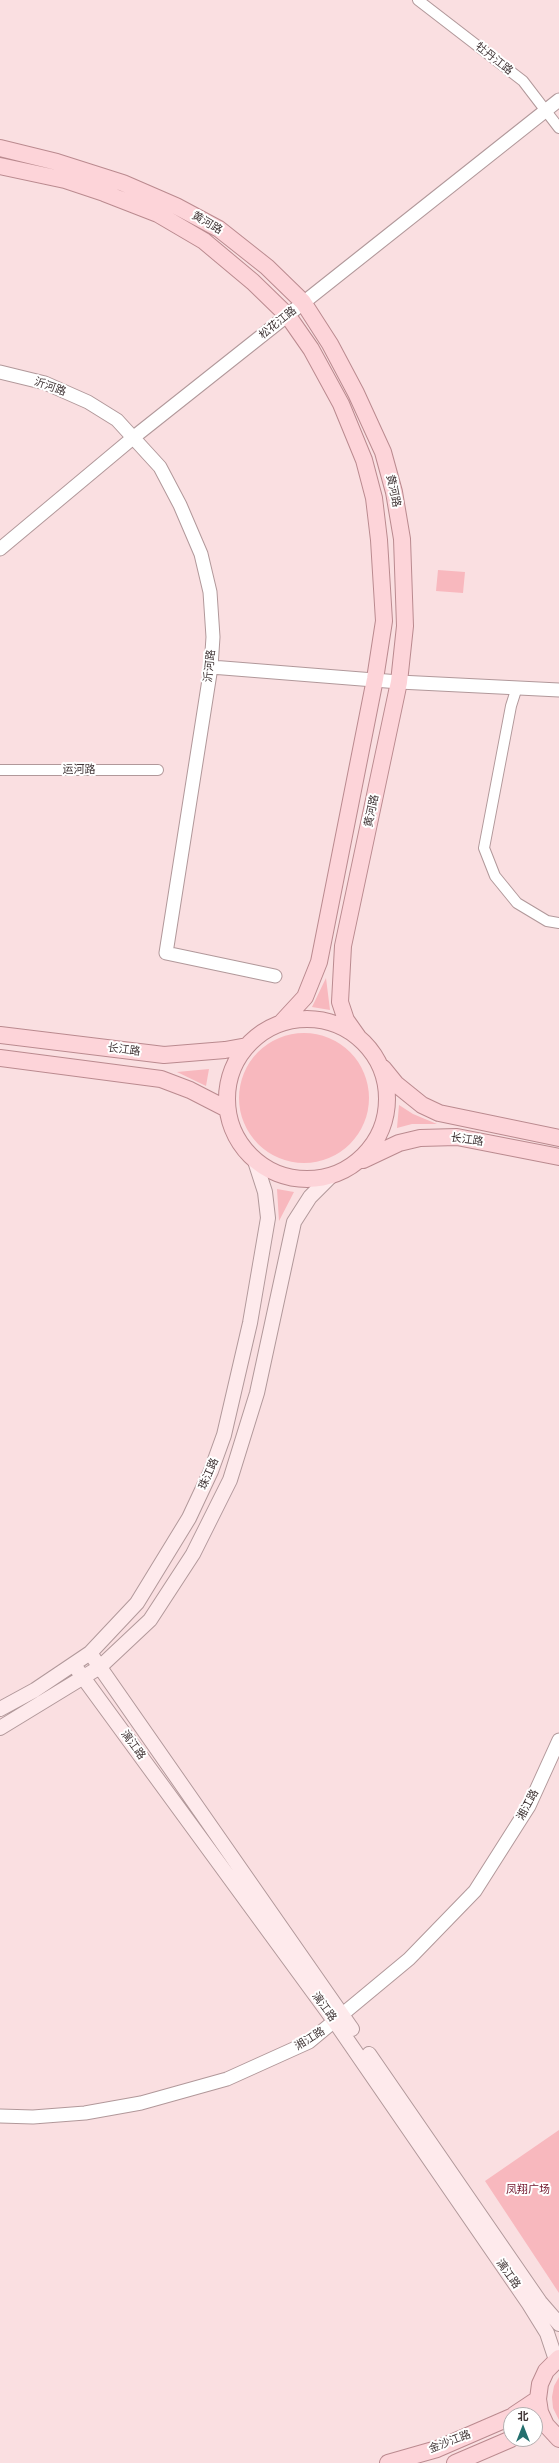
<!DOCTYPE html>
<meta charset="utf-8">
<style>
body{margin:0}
#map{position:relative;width:559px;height:2463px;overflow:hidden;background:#fadfe1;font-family:Helvetica,"Noto Sans SC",sans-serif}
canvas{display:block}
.north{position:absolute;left:503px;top:2407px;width:40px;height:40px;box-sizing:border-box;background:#fff;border:1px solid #b3aeaf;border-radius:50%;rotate:0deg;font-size:11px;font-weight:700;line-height:16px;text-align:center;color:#403536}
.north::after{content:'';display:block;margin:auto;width:14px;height:18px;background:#25706e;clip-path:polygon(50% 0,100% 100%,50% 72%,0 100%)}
</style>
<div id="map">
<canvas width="559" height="2463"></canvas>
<div class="north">北</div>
</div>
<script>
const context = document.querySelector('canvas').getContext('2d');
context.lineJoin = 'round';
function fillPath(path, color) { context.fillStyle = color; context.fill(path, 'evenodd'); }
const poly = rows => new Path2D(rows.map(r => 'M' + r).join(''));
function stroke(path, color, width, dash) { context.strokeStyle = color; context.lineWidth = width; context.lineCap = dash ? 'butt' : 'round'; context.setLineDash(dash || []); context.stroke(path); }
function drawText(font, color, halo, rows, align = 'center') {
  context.font = font + ' Helvetica,"Noto Sans SC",sans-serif'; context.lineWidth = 4; context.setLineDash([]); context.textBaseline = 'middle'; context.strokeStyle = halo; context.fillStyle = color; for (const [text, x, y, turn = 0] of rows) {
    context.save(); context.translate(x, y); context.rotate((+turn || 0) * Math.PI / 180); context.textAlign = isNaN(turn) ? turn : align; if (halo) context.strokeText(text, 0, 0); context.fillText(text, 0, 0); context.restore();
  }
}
const green = poly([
 [438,570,465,572,463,593,436,591],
 [326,978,330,1010,312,1007],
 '239 1098a65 65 0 1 1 130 0a65 65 0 1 1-130 0Z',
 [209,1069,206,1086,177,1072],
 [399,1105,413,1114,437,1124,412,1124,397,1128],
 [277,1189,294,1192,279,1221],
 [559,2130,559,2293,485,2181],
 [559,2377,559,2420,553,2408,552,2397,554,2386]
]);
const minor = poly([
 [418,0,523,81,559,128],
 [517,687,511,706,484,848,495,876,517,903,547,921,559,923],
 [0,770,158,770]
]);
const tertiary = poly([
 [0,372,45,383,88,402,117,420,160,467,180,505,201,554,210,592,213,637,211,667,166,953,275,976],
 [0,549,134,437,559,100],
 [211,667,399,682,559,690],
 [0,2116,33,2117,85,2113,141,2103,227,2079,309,2042,409,1959,475,1891,529,1806,559,1740]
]);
const secondary = poly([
 [90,1653,352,2029],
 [74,1665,335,2022,529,2304,547,2333,556,2360],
 [0,1709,35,1690,90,1653,137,1603,189,1518,211,1471,224,1435,250,1323,268,1218,265,1192,255,1161],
 [0,1728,100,1667,150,1620,193,1554,230,1480,257,1393,294,1222,310,1197,331,1176],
 [369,2054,540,2302,559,2324]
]);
const primary = poly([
 [0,148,57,162,123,183,176,206,219,229,267,267,303,302,330,344,356,393,383,452,394,492,402,539,405,626,399,682,343,946,340,1002,346,1020,358,1037],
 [0,166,65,180,104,193,158,214,204,241,253,282,288,316,311,349,341,404,364,460,374,498,379,540,384,621,375,679,319,962,305,997,281,1023],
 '227 1099a80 80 0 1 1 160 0a80 80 0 1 1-160 0Z',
 [0,1035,164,1055,225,1050,247,1046],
 [0,1058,161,1079,190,1090,227,1109],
 [383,1068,396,1084,422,1105,439,1113,559,1138],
 [363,1160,399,1143,420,1138,457,1137,559,1157],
 [559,2358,546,2371,540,2384,538,2399,540,2412,546,2425,559,2439],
 [514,2415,538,2399],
 [388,2463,437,2449,511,2417],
 [455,2463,511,2439]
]);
const streetNames = [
 ["牡丹江路",494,59,38],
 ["黄河路",207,223,30],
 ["松花江路",278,323,-39],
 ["沂河路",50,387,20],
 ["黄河路",393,491,78],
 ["沂河路",210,666,-84],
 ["运河路",79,770],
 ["黄河路",372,811,-78],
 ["长江路",124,1050,7],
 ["长江路",467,1140,8],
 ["珠江路",209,1474,-67],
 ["漓江路",133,1745,54],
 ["湘江路",528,1805,-62],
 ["漓江路",324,2007,54],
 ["湘江路",310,2039,-32],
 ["漓江路",508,2274,55],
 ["金沙江路",450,2442,-21]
];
const parkNames = [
 ["凤翔广场",528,2190]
];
fillPath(green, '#f8b8be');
stroke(minor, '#b1989a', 12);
stroke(tertiary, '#b1989a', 15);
stroke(secondary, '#b1989a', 16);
stroke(primary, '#ba8a8f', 18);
stroke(minor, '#fff', 10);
stroke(tertiary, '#fff', 13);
stroke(secondary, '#feeaec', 14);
stroke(primary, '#fdd4d9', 16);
drawText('11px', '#403536', '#fff', streetNames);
drawText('11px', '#6e1128', '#fff', parkNames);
</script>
